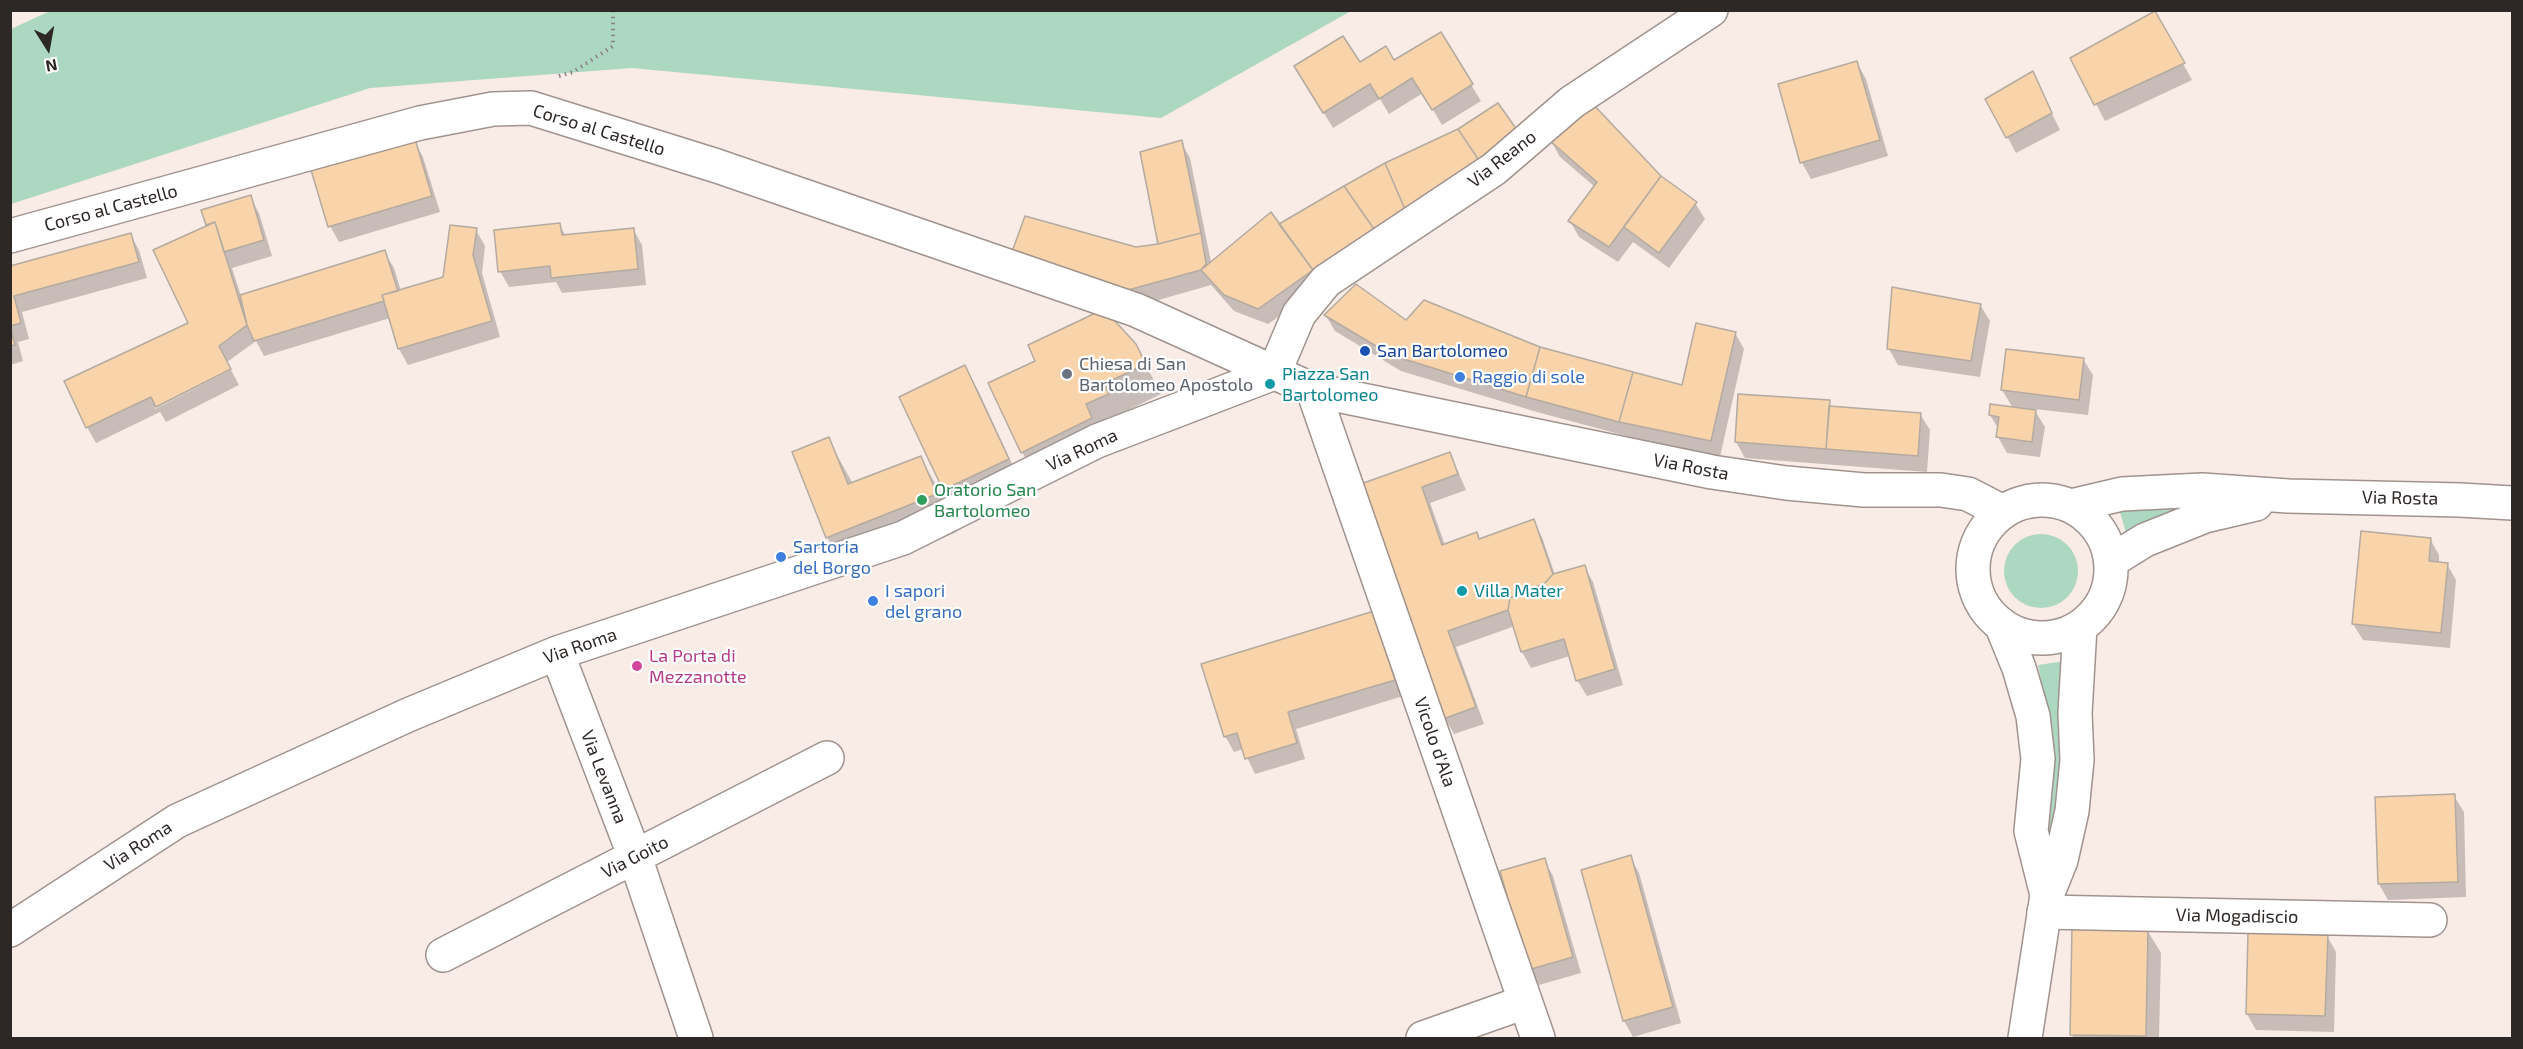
<!DOCTYPE html>
<style>
body{margin:0}
#map{position:relative;width:2523px;height:1049px;overflow:hidden;background:#f9ebe5;font-family:"Exo 2",sans-serif}
canvas{display:block}
.frame{position:absolute;inset:0;border:12px solid #2d2826;pointer-events:none}
.north{position:absolute;left:18px;top:18px;width:60px;height:60px;-webkit-text-stroke:4px #fff;paint-order:stroke;rotate:169deg;font-size:16px;font-weight:700;line-height:24px;text-align:center;color:#2d2826}
.north::after{content:'';display:block;margin:auto;width:21px;height:27px;background:#2d2826;clip-path:polygon(50% 0,100% 100%,50% 72%,0 100%)}
</style>
<div id="map">
<canvas width="2523" height="1049"></canvas>
<div class="frame"></div>
<div class="north">N</div>
</div>
<script>
const context = document.querySelector('canvas').getContext('2d');
context.lineJoin = 'round';
function fillPath(path, color) { context.fillStyle = color; context.fill(path, 'evenodd'); }
const poly = rows => new Path2D(rows.map(r => 'M' + r).join(''));
function stroke(path, color, width, dash) { context.strokeStyle = color; context.lineWidth = width; context.lineCap = dash ? 'butt' : 'round'; context.setLineDash(dash || []); context.stroke(path); }
function drawText(font, color, halo, rows, align = 'center') {
  context.font = font + ' "Exo 2",sans-serif'; context.lineWidth = 4.5; context.setLineDash([]); context.textBaseline = 'middle'; context.strokeStyle = halo; context.fillStyle = color; for (const [text, x, y, turn = 0] of rows) {
    context.save(); context.translate(x, y); context.rotate((+turn || 0) * Math.PI / 180); context.textAlign = isNaN(turn) ? turn : align; if (halo) context.strokeText(text, 0, 0); context.fillText(text, 0, 0); context.restore();
  }
}
const green = poly([
 [52,10,1351,10,1351,11,1161,118,632,68,370,88,11,204,11,29],
 [2200,502,2128,540,2118,505],
 '2004 571a37 37 0 1 1 74 0a37 37 0 1 1-74 0Z',
 [2065,661,2064,772,2051,848,2047,827,2054,776,2053,745,2038,665]
]);
const shadow = poly([
 [2155,13,2192,80,2105,121,2072,58],
 [1440,34,1481,101,1442,125,1423,93,1389,114,1380,99,1333,128,1305,82,1359,64,1394,62],
 [1857,63,1866,79,1888,156,1811,179,1802,163,1779,85],
 [2032,73,2060,130,2016,153,1987,99],
 [1519,135,1383,245,1268,324,1234,311,1211,285,1120,311,1136,249,1160,246,1181,142,1190,158,1211,262,1279,226],
 [414,141,423,157,440,212,339,242,330,226],
 [1551,141,1660,177,1695,203,1705,219,1669,268,1633,242,1618,262,1579,237,1570,221,1595,187,1560,157],
 [250,197,259,213,272,256,232,268,241,296,384,252,394,268,401,291,445,278,476,230,485,246,482,273,500,337,408,365,399,349,390,318,264,356,256,341,227,362,230,367,155,406,155,409,231,370,239,385,166,422,160,412,96,443,87,427,190,324,208,226,203,211],
 [559,224,566,236,633,229,642,245,646,285,562,293,556,282,509,287,500,271],
 [130,234,139,250,147,278,22,312,29,339,18,342,23,361,10,365,10,267],
 [1980,305,1990,321,1980,377,1898,365,1889,349],
 [1326,316,1407,322,1539,348,1683,387,1735,333,1744,349,1720,457,1630,437,1537,412,1401,371,1335,331],
 [1135,344,1161,394,1120,414,1124,424,1039,481,1022,452],
 [2083,359,2093,375,2088,415,2034,409,2045,427,2040,457,2007,453,1998,437,1999,430,1990,415,2013,408,2002,390],
 [964,367,978,390,1021,483,958,513,900,397],
 [1829,402,1832,408,1920,414,1930,430,1927,472,1745,458,1736,442],
 [828,439,853,484,920,457,942,495,957,532,849,575,827,537],
 [1450,453,1466,490,1430,503,1445,545,1476,534,1480,540,1533,521,1542,537,1555,575,1584,566,1593,582,1623,685,1587,696,1577,680,1570,656,1531,668,1522,652,1515,626,1456,647,1484,724,1454,734,1445,718,1360,485],
 [2430,539,2439,555,2439,563,2447,564,2456,580,2450,648,2363,640,2353,624],
 [1373,613,1403,696,1296,729,1305,759,1255,774,1243,749,1234,752,1225,736],
 [2454,796,2464,812,2466,897,2388,900,2379,884],
 [1630,857,1639,873,1681,1023,1633,1037,1624,1021,1583,871],
 [1544,860,1553,876,1581,973,1539,985,1530,969],
 [2147,930,2161,953,2159,1038,2074,1038,2071,1034],
 [2327,936,2336,952,2334,1032,2256,1030,2247,1014]
]);
const building = poly([
 [2155,11,2185,63,2094,105,2070,58,2155,11],
 [1441,32,1473,84,1432,110,1412,78,1379,99,1370,84,1323,113,1294,66,1343,36,1360,62,1386,46,1394,60,1441,32],
 [1857,61,1880,140,1800,163,1778,84,1857,61],
 [2033,71,2052,113,2006,138,1985,99,2033,71],
 [1591,102,1661,176,1609,247,1568,221,1597,182,1549,140,1591,102],
 [1498,103,1520,134,1480,162,1458,129,1498,103],
 [1458,129,1480,162,1407,214,1385,163,1458,129],
 [415,139,432,196,328,227,311,170,415,139],
 [1182,140,1201,233,1158,244,1140,152,1182,140],
 [1385,163,1407,214,1374,229,1344,186,1385,163],
 [1661,176,1697,202,1659,253,1624,227,1661,176],
 [1344,186,1374,229,1313,270,1279,224,1344,186],
 [251,195,264,240,224,252,215,222,206,225,201,210,251,195],
 [1271,212,1313,270,1258,309,1224,295,1201,270,1271,212],
 [1025,216,1136,247,1158,244,1201,233,1206,264,1201,270,1110,295,1009,260,1025,216],
 [215,222,247,325,219,346,231,369,156,407,151,397,86,428,64,381,188,323,153,250,215,222],
 [560,223,562,235,634,228,638,269,551,278,550,266,498,272,494,230,560,223],
 [450,225,477,228,473,255,492,321,398,349,382,295,443,277,450,225],
 [131,233,139,262,14,296,21,323,10,326,10,266,131,233],
 [385,250,398,291,382,295,384,301,254,341,247,325,240,295,385,250],
 [1356,284,1406,320,1424,300,1540,347,1526,397,1391,355,1324,315,1356,284],
 [1892,287,1981,304,1971,361,1887,349,1892,287],
 [1104,309,1136,344,1146,364,1104,384,1109,394,1086,404,1092,418,1021,453,988,383,1035,361,1028,345,1104,309],
 [1696,323,1736,332,1711,441,1619,422,1633,372,1682,385,1696,323],
 [10,327,15,345,10,346,10,327],
 [1540,347,1633,372,1619,422,1526,397,1540,347],
 [2006,349,2084,358,2079,400,2001,390,2006,349],
 [965,365,1009,459,943,490,899,397,965,365],
 [1738,394,1830,400,1826,449,1735,442,1738,394],
 [1990,404,2036,410,2032,442,1996,437,1999,417,1989,415,1990,404],
 [1829,406,1921,413,1918,456,1826,449,1829,406],
 [829,437,848,484,921,456,937,494,826,538,792,452,829,437],
 [1450,452,1458,474,1422,487,1442,545,1477,532,1479,539,1534,519,1553,574,1545,583,1510,598,1508,610,1448,631,1476,707,1443,719,1358,485,1450,452],
 [2361,531,2431,538,2429,561,2448,563,2441,633,2352,624,2361,531],
 [1585,565,1615,669,1576,681,1564,639,1521,652,1508,610,1510,598,1545,583,1553,574,1585,565],
 [1374,611,1395,680,1288,712,1297,743,1245,759,1237,733,1224,737,1201,664,1374,611],
 [2455,794,2458,882,2378,884,2375,797,2455,794],
 [1631,855,1673,1007,1623,1021,1581,870,1631,855],
 [1545,858,1573,957,1528,970,1500,871,1545,858],
 [2072,926,2148,928,2146,1036,2070,1035,2072,926],
 [2248,932,2328,935,2325,1016,2246,1014,2248,932]
]);
const path = poly([
 [557,10,587,10],
 [559,76,573,72,613,46,613,10]
]);
const minor = poly([
 [10,236,420,123,493,109,531,108,717,166,1136,310,1313,390,1712,472,1786,483,1864,490,1941,490,1968,494,2003,512],
 [1313,390,1538,1038],
 [557,653,635,857,696,1038],
 [2044,912,2430,920],
 [10,930,177,821,408,715,557,653,903,538,1097,441,1274,373,1299,314,1326,281,1494,169,1572,102,1711,10],
 [443,955,827,758],
 [1423,1038,1525,1002]
]);
const tertiary = poly([
 '1973 569a69 69 0 1 1 138 0a69 69 0 1 1-138 0Z',
 [2071,506,2122,494,2202,490,2288,496,2460,500,2512,503],
 [2111,561,2145,540,2205,516,2256,504],
 [2001,624,2019,668,2033,716,2038,759,2031,831,2047,895],
 [2025,1038,2047,895,2061,860,2072,811,2077,760,2075,713,2080,627]
]);
const markers = [
 [1365,351,6,"#1a4fb4"],
 [1067,374,6,"#6b7280"],
 [1460,377,6,"#3f7fe0"],
 [1270,384,6,"#0f9aa8"],
 [922,500,6,"#2e9e5b"],
 [781,557,6,"#3f7fe0"],
 [1462,591,6,"#0f9aa8"],
 [873,601,6,"#3f7fe0"],
 [637,666,6,"#d1479c"]
];
const streetNames = [
 ["Corso al Castello",599,130,17],
 ["Via Reano",1502,159,-38],
 ["Corso al Castello",111,208,-15],
 ["Via Roma",1082,450,-25],
 ["Via Rosta",1691,467,11],
 ["Via Rosta",2400,498,1],
 ["Via Roma",580,646,-19],
 ["Vicolo d'Ala",1435,742,71],
 ["Via Levanna",604,777,69],
 ["Via Roma",138,846,-33],
 ["Via Goito",635,857,-27],
 ["Via Mogadiscio",2237,916,1]
];
const transitNames = [
 ["San Bartolomeo",1377,351]
];
const worshipNames = [
 ["Chiesa di San",1079,364],
 ["Bartolomeo Apostolo",1079,385]
];
const cultureNames = [
 ["Piazza San",1282,374],
 ["Bartolomeo",1282,395],
 ["Villa Mater",1474,591]
];
const shopNames = [
 ["Raggio di sole",1472,377],
 ["Sartoria",793,547],
 ["del Borgo",793,568],
 ["I sapori",885,591],
 ["del grano",885,612]
];
const leisureNames = [
 ["Oratorio San",934,490],
 ["Bartolomeo",934,511]
];
const hotelNames = [
 ["La Porta di",649,656],
 ["Mezzanotte",649,677]
];
fillPath(green, '#acd7c0');
fillPath(shadow, '#0003');
fillPath(building, '#f9d3aa');
stroke(building, '#b3aaa0', 1.5);
stroke(minor, '#a0938d', 36);
stroke(tertiary, '#a0938d', 36);
stroke(path, '#8b827e', 4, [1.5, 4.5]);
stroke(minor, '#fff', 33);
stroke(tertiary, '#fff', 33);
for (const [x, y, r, color] of markers) { const dot = new Path2D(); dot.arc(x, y, r, 0, 2 * Math.PI); context.fillStyle = color; context.fill(dot); stroke(dot, '#fff', 2); }
drawText('18px', '#2d2826', '#fff', streetNames);
drawText('18px', '#164399', '#fff', transitNames, 'left');
drawText('18px', '#5b616d', '#fff', worshipNames, 'left');
drawText('18px', '#0d838f', '#fff', cultureNames, 'left');
drawText('18px', '#366cbe', '#fff', shopNames, 'left');
drawText('18px', '#27864d', '#fff', leisureNames, 'left');
drawText('18px', '#b23c85', '#fff', hotelNames, 'left');
</script>
